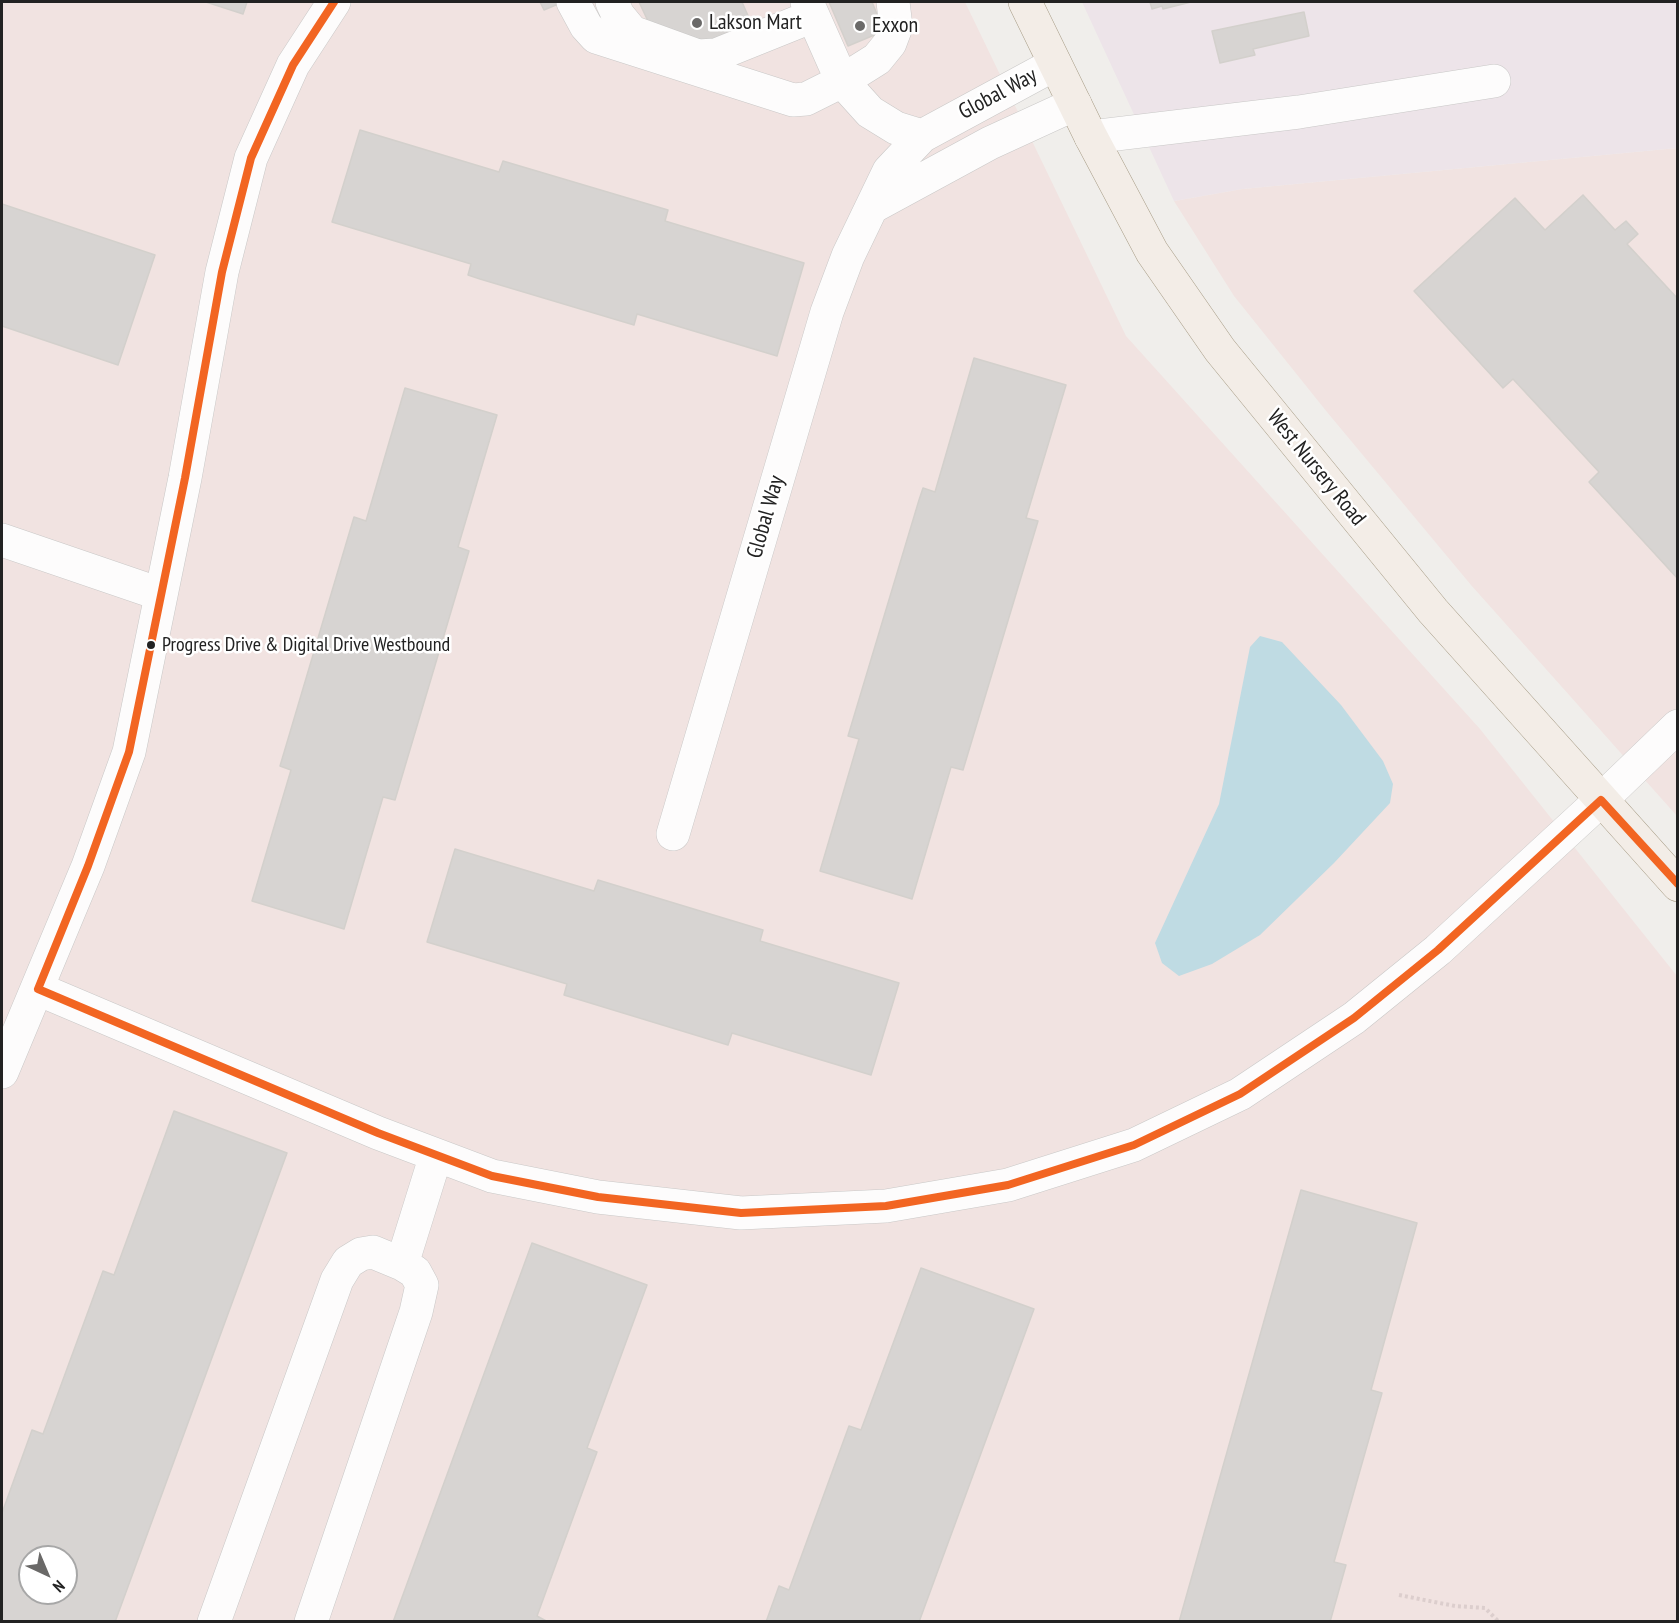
<!DOCTYPE html>
<style>
body{margin:0}
#map{position:relative;width:1679px;height:1623px;overflow:hidden;background:#f0eeeb;font-family:"PT Sans Narrow",sans-serif}
canvas{display:block}
.frame{position:absolute;inset:0;border:3px solid #222;pointer-events:none}
.north{position:absolute;left:18px;top:1545px;width:60px;height:60px;box-sizing:border-box;background:#fff;border:2px solid #a7a7a7;border-radius:50%;rotate:136deg;font-size:16px;font-weight:700;line-height:24px;text-align:center;color:#222}
.north::after{content:'';display:block;margin:auto;width:21px;height:27px;background:#6a6968;clip-path:polygon(50% 0,100% 100%,50% 72%,0 100%)}
</style>
<div id="map">
<canvas width="1679" height="1623"></canvas>
<div class="frame"></div>
<div class="north">N</div>
</div>
<script>
const context = document.querySelector('canvas').getContext('2d');
context.lineJoin = 'round';
function fillPath(path, color) { context.fillStyle = color; context.fill(path, 'evenodd'); }
const poly = rows => new Path2D(rows.map(r => 'M' + r).join(''));
function stroke(path, color, width, dash) { context.strokeStyle = color; context.lineWidth = width; context.lineCap = dash ? 'butt' : 'round'; context.setLineDash(dash || []); context.stroke(path); }
function drawText(font, color, halo, rows, align = 'center') {
  context.font = font + ' "PT Sans Narrow",sans-serif'; context.lineWidth = 5; context.setLineDash([]); context.textBaseline = 'middle'; context.strokeStyle = halo; context.fillStyle = color; for (const [text, x, y, turn = 0] of rows) {
    context.save(); context.translate(x, y); context.rotate((+turn || 0) * Math.PI / 180); context.textAlign = isNaN(turn) ? turn : align; if (halo) context.strokeText(text, 0, 0); context.fillText(text, 0, 0); context.restore();
  }
}
const commercial = poly([
 [2,2,965,2,1126,336,1480,729,1677,976,1677,1621,2,1622],
 [30,1557,66,1557,66,1593,30,1593],
 [1677,148,1677,816,1471,585,1327,412,1234,296,1174,201,1242,189]
]);
const industrial = poly([
 [1082,2,1677,2,1677,148,1242,189,1174,201]
]);
const water = poly([
 [1260,636,1282,642,1341,705,1383,761,1393,784,1390,803,1334,863,1260,935,1212,964,1179,976,1162,963,1155,943,1219,804,1250,647]
]);
const building = poly([
 [206,2,247,2,243,14,206,2],
 [540,2,563,2,544,10,540,2],
 [639,2,742,2,753,27,702,47,642,22,647,19,639,2],
 [829,2,872,2,884,31,848,46,829,2],
 [1150,2,1191,2,1163,9,1162,6,1152,9,1150,2],
 [1304,12,1309,36,1253,49,1255,55,1220,63,1212,31,1304,12],
 [360,130,499,172,503,161,668,210,665,221,804,263,777,356,637,314,634,325,480,279,468,275,471,264,332,222,360,130],
 [1583,195,1615,230,1626,221,1638,234,1627,244,1678,299,1678,579,1589,482,1599,472,1551,420,1513,379,1503,388,1414,291,1515,198,1545,230,1583,195],
 [2,204,155,255,118,365,2,326,2,204],
 [974,358,1066,385,1026,518,1038,521,963,770,951,767,912,899,820,871,859,739,848,736,919,500,923,488,935,492,974,358],
 [405,388,497,415,458,547,469,551,395,800,383,797,344,929,252,901,291,770,280,766,354,517,366,521,405,388],
 [455,849,594,891,598,880,763,930,760,941,899,983,871,1075,732,1033,728,1045,564,995,567,984,427,942,455,849],
 [174,1111,287,1153,115,1622,2,1622,2,1513,32,1430,43,1434,103,1271,114,1275,174,1111],
 [30,1557,66,1557,66,1593,30,1593,30,1557],
 [1301,1190,1417,1223,1371,1390,1382,1393,1334,1562,1346,1565,1330,1622,1179,1622,1301,1190],
 [532,1243,647,1285,587,1448,597,1452,537,1616,548,1622,393,1622,532,1243],
 [921,1268,1034,1309,919,1622,766,1622,779,1586,789,1590,849,1426,861,1430,921,1268]
]);
const path = poly([
 [1399,1595,1455,1606,1485,1608,1499,1622]
]);
const minor = poly([
 [573,2,586,26,596,37,793,100,806,99,842,81,877,59,890,43,896,27,893,2],
 [612,2,618,15,632,32,698,56,716,55,813,16],
 [807,2,842,81,870,112,896,128,922,136],
 [1091,137,1299,112,1494,81],
 [874,206,990,143,1075,104],
 [2,540,160,594],
 [673,834,827,312,848,256,889,171,922,136,1055,64],
 [38,989,378,1133,492,1176,598,1197,741,1213,886,1206,1008,1185,1134,1145,1240,1094,1354,1018,1438,950,1601,800,1678,726],
 [2,1072,88,866,129,752,185,478,222,272,251,158,293,65,334,2],
 [214,1622,337,1280,348,1262,361,1254,373,1252,402,1264],
 [311,1622,416,1312,422,1285,415,1272,402,1264,436,1155]
]);
const major = poly([
 [1025,2,1091,137,1152,252,1220,350,1433,611,1678,885]
]);
const bus1 = poly([
 [1601,800,1678,884],
 [38,989,378,1133,492,1176,598,1197,741,1213,886,1206,1008,1185,1134,1145,1240,1094,1354,1018,1438,950,1601,800],
 [38,989,88,866,129,752,185,478,222,272,251,158,293,65,334,2]
]);
const markers = [
 [697,23,6,"#6a6968"],
 [860,26,6,"#6a6968"],
 [151,645,5,"#222"]
];
const busNames = [
 ["Progress Drive & Digital Drive Westbound",162,645]
];
const poiNames = [
 ["Lakson Mart",709,23],
 ["Exxon",872,26]
];
const streetNames = [
 ["Global Way",998,94,-28],
 ["West Nursery Road",1316,468,51],
 ["Global Way",766,517,-74]
];
fillPath(commercial, '#f1e3e1');
fillPath(industrial, '#ede4e9');
fillPath(water, '#bfdbe3');
fillPath(building, '#d7d4d2');
stroke(building, '#d3d0cc', 1.5);
stroke(minor, '#c9c8c7', 34);
stroke(major, '#a79c86', 34);
stroke(path, '#dccecd', 4, [3, 3]);
stroke(minor, '#fdfcfc', 33);
stroke(major, '#f3ede7', 33);
stroke(bus1, '#f26522', 8);
for (const [x, y, r, color] of markers) { const dot = new Path2D(); dot.arc(x, y, r, 0, 2 * Math.PI); context.fillStyle = color; context.fill(dot); stroke(dot, '#fff', 2); }
drawText('20px', '#222', '#fff', busNames, 'left');
drawText('22px', '#222', '#fff', poiNames, 'left');
drawText('22px', '#222', '#fff', streetNames);
</script>
